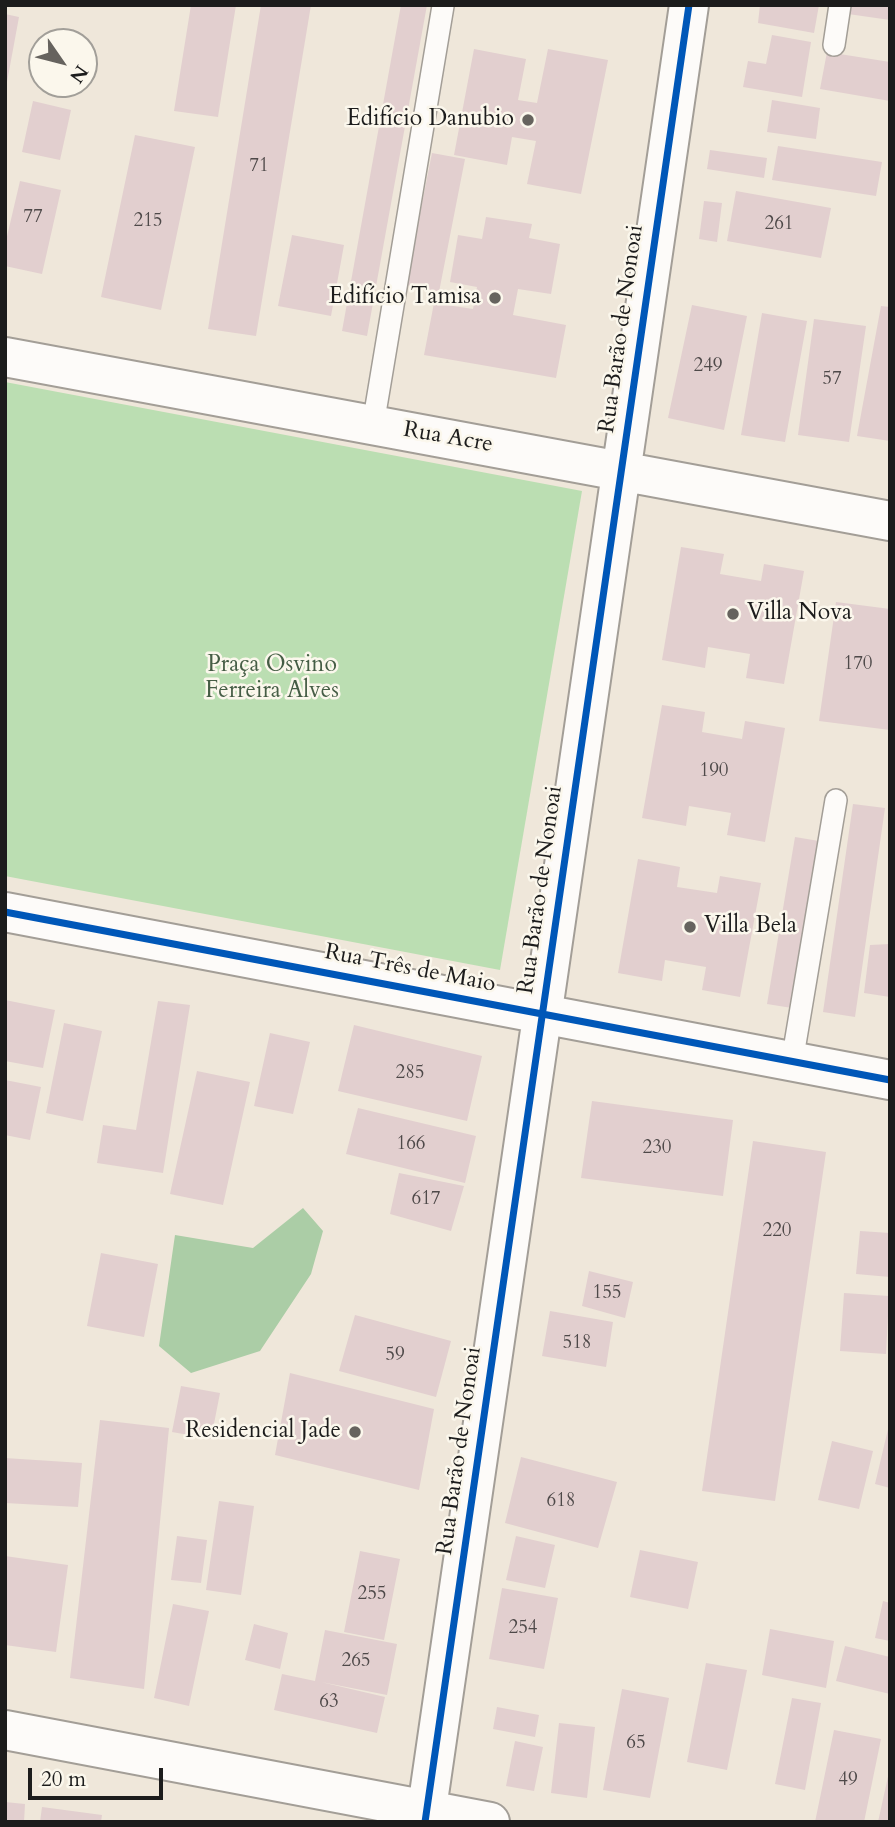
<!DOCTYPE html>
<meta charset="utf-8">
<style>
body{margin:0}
#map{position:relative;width:895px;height:1827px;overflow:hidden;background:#efe7da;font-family:Cardo,serif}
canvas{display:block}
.frame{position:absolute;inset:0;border:7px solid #1c1c1c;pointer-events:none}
.north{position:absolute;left:28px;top:28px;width:70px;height:70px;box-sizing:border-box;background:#fbf7ec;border:2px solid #a29f99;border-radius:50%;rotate:125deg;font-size:19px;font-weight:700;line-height:28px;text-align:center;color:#1c1c1c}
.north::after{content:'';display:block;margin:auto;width:24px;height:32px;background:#66635e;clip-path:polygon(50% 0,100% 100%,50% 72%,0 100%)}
.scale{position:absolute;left:28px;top:1768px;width:135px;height:32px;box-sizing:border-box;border:4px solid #1c1c1c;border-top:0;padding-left:9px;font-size:21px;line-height:24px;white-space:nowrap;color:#1c1c1c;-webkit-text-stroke:5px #fbf7ec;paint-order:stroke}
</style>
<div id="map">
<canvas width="895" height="1827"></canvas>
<div class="frame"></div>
<div class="north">N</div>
<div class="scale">20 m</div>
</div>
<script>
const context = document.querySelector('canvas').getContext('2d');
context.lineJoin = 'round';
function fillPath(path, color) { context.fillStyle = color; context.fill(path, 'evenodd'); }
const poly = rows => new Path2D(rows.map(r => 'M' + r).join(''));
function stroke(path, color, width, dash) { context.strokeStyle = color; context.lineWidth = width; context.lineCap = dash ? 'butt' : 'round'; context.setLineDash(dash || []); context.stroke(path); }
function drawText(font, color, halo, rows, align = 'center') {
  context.font = font + ' Cardo,serif'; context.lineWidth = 5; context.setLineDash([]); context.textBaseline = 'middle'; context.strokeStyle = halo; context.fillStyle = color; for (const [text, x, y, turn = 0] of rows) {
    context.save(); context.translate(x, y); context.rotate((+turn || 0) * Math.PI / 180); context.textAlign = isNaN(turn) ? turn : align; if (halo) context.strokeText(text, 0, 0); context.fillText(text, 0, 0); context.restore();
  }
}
const green = poly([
 [5,382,582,491,500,970,5,876]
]);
const forest = poly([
 [303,1208,323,1231,311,1274,260,1351,191,1373,159,1346,175,1235,253,1248]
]);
const building = poly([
 [191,5,236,5,218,117,174,111],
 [261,5,311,5,256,336,208,329],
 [401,5,427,5,367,336,342,331],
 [760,5,819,5,814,33,758,23],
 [850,5,890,5,890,20,848,14],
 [5,14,19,17,7,82,5,82],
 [772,35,811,42,802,97,743,87,748,61,766,64],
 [474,49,526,59,518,100,537,103,548,49,608,60,581,194,527,184,536,141,512,137,507,165,454,155],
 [827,52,890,62,890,101,820,89],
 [772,100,820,108,816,139,767,132],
 [33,101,71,110,60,160,22,152],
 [135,135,195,147,161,310,101,297],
 [778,146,882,162,876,196,772,180],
 [710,150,767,158,764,178,707,169],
 [432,153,465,159,439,292,406,285],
 [20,181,61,190,42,274,5,266,5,245],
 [736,191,831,208,821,258,727,241],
 [704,201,722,203,717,242,699,239],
 [486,217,532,224,529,238,560,244,551,294,518,289,513,315,566,325,556,378,424,355,434,303,473,309,477,287,450,282,458,235,482,239],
 [292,235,344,245,331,316,278,306],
 [692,305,747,316,724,430,668,418],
 [881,306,890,307,890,441,857,436],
 [762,313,807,321,785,442,741,435],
 [814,319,866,326,849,442,798,435],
 [681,547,724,554,720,574,761,581,764,564,804,571,784,684,746,678,750,654,708,647,705,668,662,660],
 [836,602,890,609,890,730,819,721],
 [662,705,705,712,702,732,742,739,745,721,785,728,765,842,727,835,731,813,689,806,686,826,642,818],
 [853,804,885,808,855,1017,823,1012],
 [795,837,819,841,792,1008,767,1004],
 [638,859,680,867,677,887,717,893,720,876,761,883,740,997,702,990,706,967,665,960,662,981,618,973],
 [890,944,890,997,864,993,870,945],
 [5,1000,55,1010,43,1068,5,1061],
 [158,1001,190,1005,163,1173,97,1163,103,1125,136,1130],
 [64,1023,102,1031,83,1121,46,1113],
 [354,1025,482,1056,467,1121,338,1091],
 [270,1033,310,1042,293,1114,254,1106],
 [197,1071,250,1082,223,1205,170,1194],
 [5,1080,41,1087,30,1140,5,1135],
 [592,1101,733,1120,723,1196,581,1178],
 [358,1108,476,1136,465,1183,346,1154],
 [753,1141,826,1152,775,1501,702,1491],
 [399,1173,464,1186,451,1231,390,1214],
 [860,1231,890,1233,890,1277,856,1274],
 [101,1253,158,1264,144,1337,87,1326],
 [589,1271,633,1282,625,1318,582,1306],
 [844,1293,889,1296,886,1354,840,1351],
 [550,1311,613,1322,606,1367,542,1356],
 [355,1315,451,1341,436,1397,339,1371],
 [290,1373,434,1409,419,1490,275,1455],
 [181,1386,220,1393,211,1439,172,1432],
 [100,1420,169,1428,144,1689,70,1678],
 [889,1425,890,1426,890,1488,875,1484],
 [832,1441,873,1451,859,1509,818,1500],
 [521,1457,617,1482,598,1548,505,1523],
 [5,1458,82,1463,78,1507,5,1503],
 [219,1501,254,1506,241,1595,206,1590],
 [177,1536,207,1540,201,1583,171,1580],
 [516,1536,555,1545,545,1588,506,1580],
 [640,1550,698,1562,688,1609,630,1597],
 [360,1551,400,1559,384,1640,344,1632],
 [5,1556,68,1565,56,1652,5,1645],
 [502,1588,558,1598,544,1669,489,1659],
 [883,1601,890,1603,890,1641,875,1638],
 [173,1604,209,1611,189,1706,154,1698],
 [254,1624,288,1633,280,1669,245,1660],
 [770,1629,834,1641,826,1688,762,1675],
 [325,1630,397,1644,387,1695,321,1682,385,1697,377,1733,274,1710,282,1674,315,1681],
 [845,1646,890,1657,890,1694,836,1681],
 [706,1663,747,1670,727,1770,687,1762],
 [622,1689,669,1698,650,1798,603,1790],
 [792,1698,821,1703,805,1790,775,1784],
 [497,1707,539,1715,535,1737,493,1729],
 [559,1723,595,1727,587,1798,551,1793],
 [834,1730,881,1739,864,1822,815,1822],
 [515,1741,543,1747,534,1791,506,1786],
 [889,1772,890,1822,878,1822],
 [5,1802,25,1804,24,1822,5,1822],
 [42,1807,102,1815,101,1822,40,1822]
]);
const service = poly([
 [834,45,840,5],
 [373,425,443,6],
 [792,1062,836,800]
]);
const minor = poly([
 [5,357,890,521],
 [5,912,890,1080],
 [5,1730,490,1822],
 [425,1822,689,5]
]);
const cycleway = poly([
 [5,912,890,1080],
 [425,1822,689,5]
]);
const markers = [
 [528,120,7,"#66635e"],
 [495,298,7,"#66635e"],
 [733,614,7,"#66635e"],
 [690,927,7,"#66635e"],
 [355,1432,7,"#66635e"]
];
const numberNames = [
 ["71",259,167],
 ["77",33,218],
 ["215",148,222],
 ["261",779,225],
 ["249",708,367],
 ["57",832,380],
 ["170",858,665],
 ["190",714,772],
 ["285",410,1074],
 ["166",411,1145],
 ["230",657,1149],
 ["617",426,1200],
 ["220",777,1232],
 ["155",607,1294],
 ["518",577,1344],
 ["59",395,1356],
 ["618",561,1502],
 ["255",372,1595],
 ["254",523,1629],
 ["265",356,1662],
 ["63",329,1703],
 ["65",636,1744],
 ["49",848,1781]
];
const poiNames = [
 ["Edifício Danubio",514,120],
 ["Edifício Tamisa",481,298],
 ["Villa Nova",747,614,"left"],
 ["Villa Bela",704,927,"left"],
 ["Residencial Jade",341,1432]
];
const streetNames = [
 ["Rua Barão de Nonoai",622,329,-82],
 ["Rua Acre",448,438,10],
 ["Rua Barão de Nonoai",541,890,-82],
 ["Rua Três de Maio",410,969,11],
 ["Rua Barão de Nonoai",460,1451,-82]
];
const parkNames = [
 ["Praça Osvino",272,666],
 ["Ferreira Alves",272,692]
];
fillPath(green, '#bbdeb2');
fillPath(forest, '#abcda6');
fillPath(building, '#e2cfcf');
stroke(service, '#a39e97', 24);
stroke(minor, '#a39e97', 42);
stroke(service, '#fdfbf9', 21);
stroke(minor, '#fdfbf9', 38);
stroke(cycleway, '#0057b8', 7);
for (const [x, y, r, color] of markers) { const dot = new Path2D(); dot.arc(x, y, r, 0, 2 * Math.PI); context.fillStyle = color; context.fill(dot); stroke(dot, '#fbf7ec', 2.5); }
drawText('19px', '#4e4949', null, numberNames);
drawText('23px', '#1c1c1c', '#fbf7ec', poiNames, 'right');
drawText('23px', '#1c1c1c', '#fbf7ec', streetNames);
drawText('23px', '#455d45', '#fbf7ec', parkNames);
</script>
